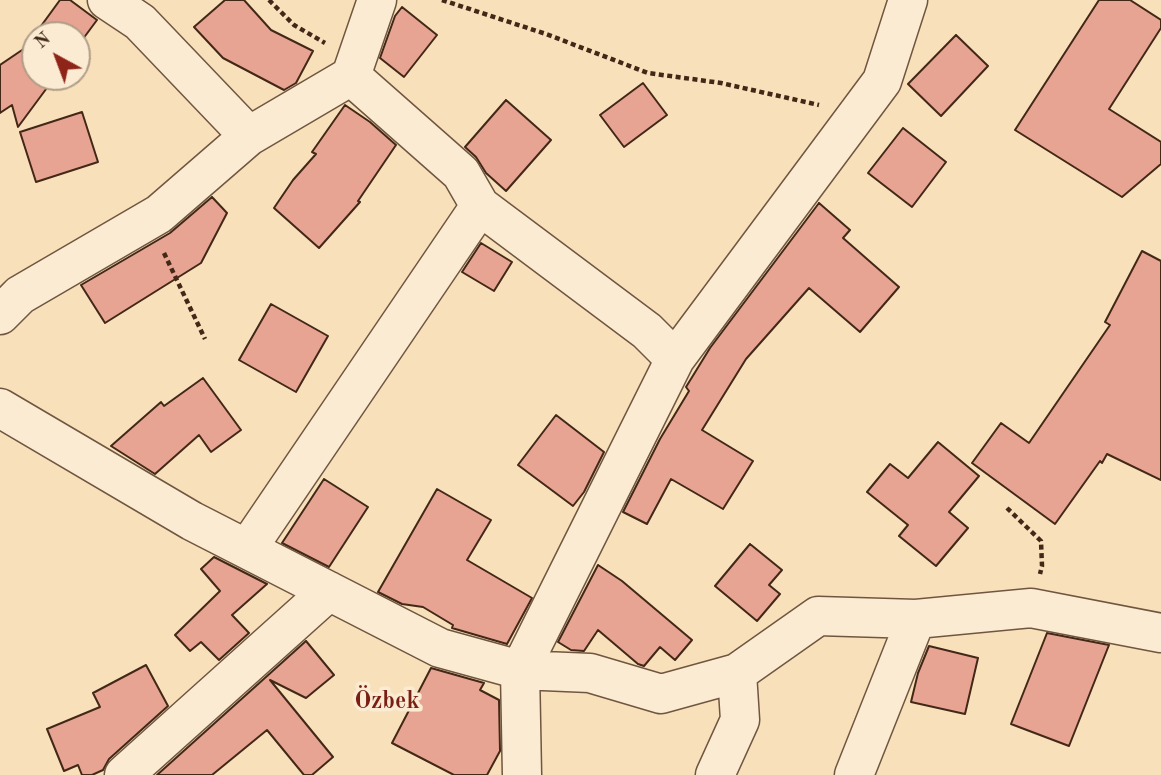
<!DOCTYPE html>
<meta charset="utf-8">
<style>
body{margin:0}
#map{position:relative;width:1161px;height:775px;overflow:hidden;background:#f7e0ba;font-family:"Old Standard TT",serif}
canvas{display:block}
.north{position:absolute;left:21px;top:21px;width:70px;height:70px;box-sizing:border-box;background:#faebd2;border:2px solid #b19d88;border-radius:50%;rotate:319deg;font-size:19px;font-weight:700;line-height:28px;text-align:center;color:#432818}
.north::after{content:'';display:block;margin:auto;width:24px;height:32px;background:#8f2418;clip-path:polygon(50% 0,100% 100%,50% 72%,0 100%)}
</style>
<div id="map">
<canvas width="1161" height="775"></canvas>
<div class="north">N</div>
</div>
<script>
const context = document.querySelector('canvas').getContext('2d');
context.lineJoin = 'round';
function fillPath(path, color) { context.fillStyle = color; context.fill(path, 'evenodd'); }
const poly = rows => new Path2D(rows.map(r => 'M' + r).join(''));
function stroke(path, color, width, dash) { context.strokeStyle = color; context.lineWidth = width; context.lineCap = dash ? 'butt' : 'round'; context.setLineDash(dash || []); context.stroke(path); }
function drawText(font, color, halo, rows, align = 'center') {
  context.font = font + ' "Old Standard TT",serif'; context.lineWidth = 7; context.setLineDash([]); context.textBaseline = 'middle'; context.strokeStyle = halo; context.fillStyle = color; for (const [text, x, y, turn = 0] of rows) {
    context.save(); context.translate(x, y); context.rotate((+turn || 0) * Math.PI / 180); context.textAlign = isNaN(turn) ? turn : align; if (halo) context.strokeText(text, 0, 0); context.fillText(text, 0, 0); context.restore();
  }
}
const building = poly([
 [60,0,70,0,97,20,77,47,77,35,35,35,35,77,55,77,18,127,12,105,0,113,0,65,25,48,60,0],
 [225,0,244,0,271,30,313,51,296,83,284,90,223,58,194,27,225,0],
 [1099,0,1130,0,1161,20,1161,28,1109,109,1161,142,1161,164,1122,197,1015,130,1099,0],
 [402,7,437,35,404,77,380,58,395,16,402,7],
 [956,35,988,66,941,116,908,84,956,35],
 [643,83,667,115,624,147,600,115,643,83],
 [506,100,551,140,506,191,486,173,476,157,465,147,506,100],
 [345,105,370,122,396,145,358,201,360,202,319,248,274,208,293,180,316,154,312,152,345,105],
 [82,112,98,162,36,182,20,132,82,112],
 [903,128,946,162,912,207,868,173,903,128],
 [212,197,227,213,201,263,105,323,81,285,170,233,212,197],
 [819,203,850,230,843,238,899,287,860,332,809,288,746,359,702,430,753,461,723,509,671,479,647,524,623,512,660,439,689,391,686,387,710,348,819,203],
 [481,243,512,262,494,291,462,272,481,243],
 [1142,251,1161,261,1161,480,1107,454,1102,463,1100,461,1055,524,972,463,1001,423,1029,443,1110,325,1105,322,1142,251],
 [271,304,328,336,296,392,239,360,271,304],
 [203,378,241,430,211,452,199,435,155,474,111,446,161,402,164,406,203,378],
 [556,415,604,452,584,492,573,506,518,465,556,415],
 [938,442,979,476,949,512,968,528,936,566,899,536,908,525,867,492,890,464,908,478,938,442],
 [324,479,368,507,329,567,282,543,324,479],
 [437,489,491,520,467,560,532,598,507,644,452,628,453,625,423,607,402,604,378,592,437,489],
 [750,544,782,570,769,585,780,594,757,621,715,586,750,544],
 [214,557,267,584,232,615,249,633,219,660,201,642,190,651,175,635,220,591,201,569,214,557],
 [598,565,622,581,692,640,675,660,660,647,644,666,638,664,598,630,584,651,571,650,558,642,598,565],
 [1047,633,1109,645,1069,746,1011,724,1047,633],
 [306,641,334,675,306,698,270,680,333,757,312,775,304,775,267,730,212,775,157,775,306,641],
 [929,646,978,658,965,714,911,702,918,673,929,646],
 [146,665,168,706,109,759,103,770,92,775,82,775,78,765,64,771,47,729,100,707,93,693,146,665],
 [431,668,484,683,480,690,499,700,500,751,487,775,454,775,392,743,431,668]
]);
const path = poly([
 [269,0,294,25,325,43],
 [442,0,546,34,648,73,721,83,819,105],
 [164,253,205,339],
 [1007,508,1041,541,1042,566,1040,574]
]);
const street = poly([
 [107,0,140,22,249,136],
 [351,76,461,173,480,206,647,331,675,359],
 [0,315,20,295,159,214,249,136,351,76,377,0],
 [0,408,192,521,440,648,520,670,590,673,661,694,737,673,818,616,916,619,1031,608,1161,633],
 [247,549,480,206],
 [124,775,329,591],
 [522,775,520,670,675,359,882,81,908,0],
 [715,775,740,720,737,673],
 [854,775,916,619]
]);
const quarterNames = [
 ["Özbek",387,702]
];
fillPath(building, '#e8a492');
stroke(building, '#432818', 2);
stroke(street, '#705640', 41);
stroke(path, '#432818', 4.5, [5, 3.5]);
stroke(street, '#faebd2', 38);
drawText('bold 24px', '#7a1f14', '#faebd2', quarterNames);
</script>
